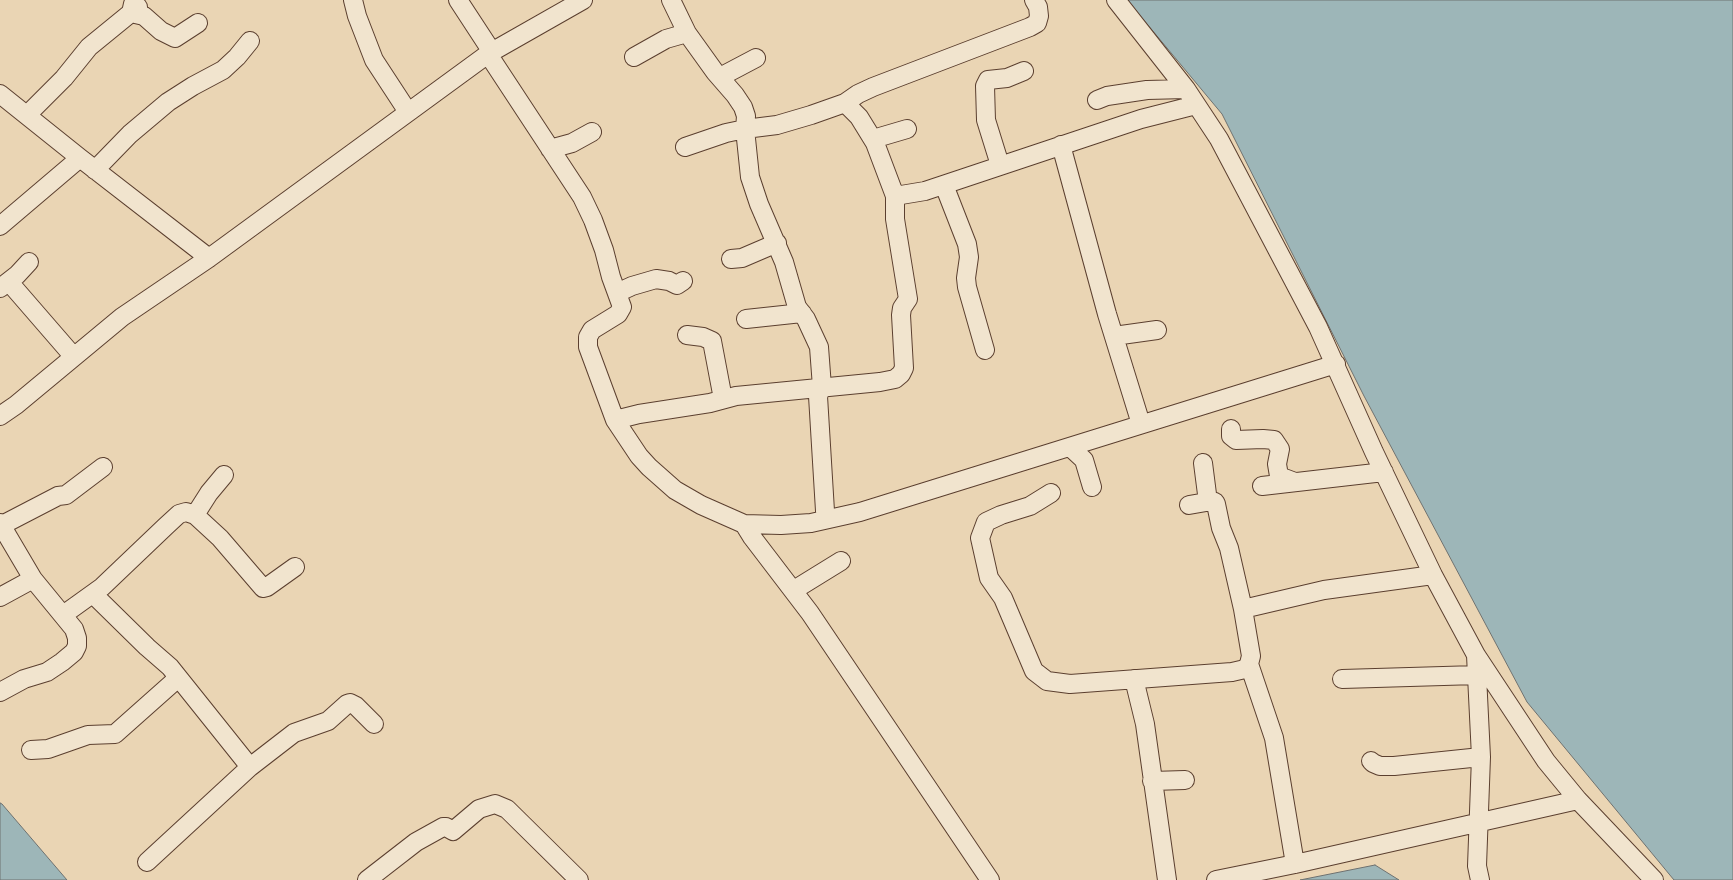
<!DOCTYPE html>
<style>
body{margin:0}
canvas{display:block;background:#ead5b4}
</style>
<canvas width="1733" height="880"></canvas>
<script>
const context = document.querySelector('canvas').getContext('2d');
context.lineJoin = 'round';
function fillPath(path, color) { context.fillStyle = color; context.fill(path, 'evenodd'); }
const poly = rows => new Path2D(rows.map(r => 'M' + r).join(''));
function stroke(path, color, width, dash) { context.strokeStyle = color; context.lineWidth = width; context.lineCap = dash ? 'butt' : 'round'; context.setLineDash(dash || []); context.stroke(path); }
const water = poly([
 [1127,0,1733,0,1733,880,1674,880,1527,702,1364,396,1222,114,1127,0],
 [0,803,2,804,67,880,0,880,0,803],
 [1375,865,1399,880,1300,880,1375,865]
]);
const minor = poly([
 [353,0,357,16,374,60,408,112],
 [458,0,492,52],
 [671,0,687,33,715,72,735,95,743,107,746,116,745,129,726,133,685,147],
 [1116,0,1186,89,1219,139,1318,327,1374,452,1433,575,1476,655,1546,761,1578,800,1654,880],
 [133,4,131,13,144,16,161,31,175,38,198,23],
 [488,54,582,197,593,220,604,250,611,277,622,307,618,314,592,330,588,337,588,347,615,420,639,456,649,467,675,490,701,505,744,524,781,525,811,523,860,512,1336,364],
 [634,57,666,39,687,33],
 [720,77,756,58],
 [0,94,80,158,209,258],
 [1097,100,1107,96,1147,90,1186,89],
 [27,115,64,78,89,47,138,7],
 [873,139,907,129],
 [1061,145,1107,314,1141,424],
 [550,149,572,143,592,132],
 [1000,165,986,120,985,86,988,80,1007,78,1024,71],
 [95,170,130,134,168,102,193,86,223,70,237,57,250,41],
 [944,185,967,244,969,257,966,278,967,287,985,350],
 [895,196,925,191,1141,119,1196,105],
 [0,226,80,158],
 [731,259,742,258,777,243],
 [9,282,74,357],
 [0,288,17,275,29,262],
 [617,293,632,286,656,279,669,281,677,285,683,281],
 [746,319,802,313],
 [687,335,703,337,712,341,723,399],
 [1114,336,1157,330],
 [0,416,16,405,122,317,209,258,488,54,583,0],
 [615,420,639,414,710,403,736,396,880,382,895,379,901,374,904,368,901,315,902,308,908,299,895,219,895,196,875,143,859,117,845,103],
 [1231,429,1231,436,1236,440,1263,439,1274,440,1280,449,1277,464,1279,476,1295,482],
 [1070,447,1084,460,1092,487],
 [1203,463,1208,502],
 [1262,486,1384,472],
 [1051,493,1030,506,1001,515,986,522,980,538,989,578,1003,598,1034,671,1047,681,1070,684,1232,672,1245,669,1249,664,1251,656,1243,609,1229,548,1221,528,1216,504,1215,502,1212,501,1189,505],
 [195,515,209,493,224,475],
 [827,519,825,511,820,429,818,396,822,387,819,347,806,319,797,307,784,262,759,204,750,177,745,129,777,125,811,115,845,103,858,94,873,87,1030,27,1037,23,1039,16,1038,7,1034,0],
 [0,523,33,579,74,629,77,638,77,646,74,652,62,662,47,672,24,679,0,692],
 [744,524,752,537,810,613,990,880],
 [2,525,58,496,66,495,103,467],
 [794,590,841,561],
 [93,594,147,647,170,667,250,767],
 [0,597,33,579],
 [1243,609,1324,590,1433,575],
 [63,615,102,587,166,526,179,514,186,512,195,515,220,538,263,588,267,587,295,567],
 [1476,655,1481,757,1477,866,1480,880],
 [1249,664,1274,738,1295,864],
 [1134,679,1145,724,1167,880],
 [1342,679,1477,675],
 [31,750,48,749,88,735,115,734,178,678],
 [1371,761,1373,763,1380,766,1394,766,1481,757],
 [1152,781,1185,780],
 [147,862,250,767,294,733,328,721,347,704,350,703,356,706,374,724],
 [367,880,416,842,443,827,446,827,453,831,479,809,495,804,507,809,579,880],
 [1216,880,1295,864,1578,800]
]);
fillPath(water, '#9db6b8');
stroke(water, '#6f7270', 1);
stroke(minor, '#5b3f2f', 20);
stroke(minor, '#f1e4ce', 18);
</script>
